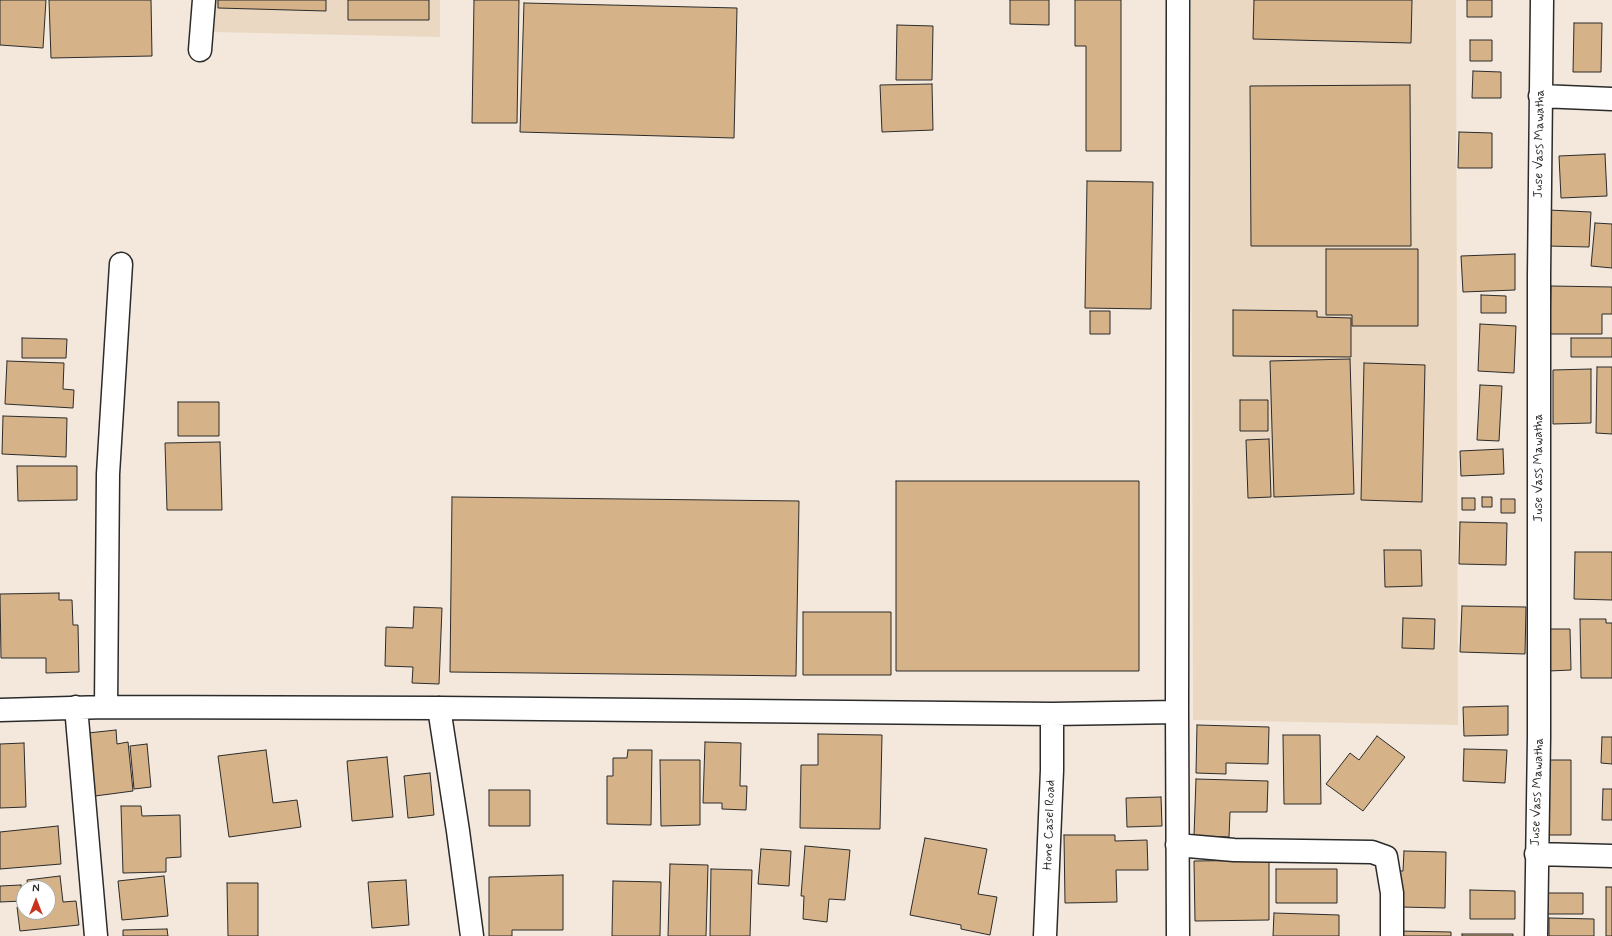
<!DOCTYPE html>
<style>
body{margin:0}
#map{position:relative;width:1612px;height:936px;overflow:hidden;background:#f3e8db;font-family:Mynerve,sans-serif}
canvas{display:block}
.north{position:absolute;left:16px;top:880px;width:40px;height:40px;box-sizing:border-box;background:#fff;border:1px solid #aaa;border-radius:50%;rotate:0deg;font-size:11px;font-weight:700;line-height:16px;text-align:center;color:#2b2b2b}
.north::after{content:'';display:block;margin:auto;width:14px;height:18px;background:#c8321e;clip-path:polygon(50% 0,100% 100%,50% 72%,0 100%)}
</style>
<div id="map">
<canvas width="1612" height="936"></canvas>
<div class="north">N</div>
</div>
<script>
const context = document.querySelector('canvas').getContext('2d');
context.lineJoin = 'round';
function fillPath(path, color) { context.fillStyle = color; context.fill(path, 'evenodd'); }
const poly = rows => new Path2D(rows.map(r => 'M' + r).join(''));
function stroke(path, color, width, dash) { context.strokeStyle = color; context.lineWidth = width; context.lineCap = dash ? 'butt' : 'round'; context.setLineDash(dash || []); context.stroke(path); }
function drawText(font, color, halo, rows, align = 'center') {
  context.font = font + ' Mynerve,sans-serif'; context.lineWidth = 3.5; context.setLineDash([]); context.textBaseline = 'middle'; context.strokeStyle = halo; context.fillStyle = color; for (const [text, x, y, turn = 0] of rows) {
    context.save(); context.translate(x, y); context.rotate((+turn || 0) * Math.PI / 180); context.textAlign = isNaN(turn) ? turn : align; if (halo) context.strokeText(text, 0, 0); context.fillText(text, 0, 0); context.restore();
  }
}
const built = poly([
 [215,0,440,0,440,37,214,32],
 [1191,0,1456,0,1458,725,1193,720]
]);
const building = poly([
 [0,0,46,0,43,48,0,45,0,0],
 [49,0,151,0,152,56,51,58,49,0],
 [218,0,326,0,326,11,218,8,218,0],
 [348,0,429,0,429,20,348,20,348,0],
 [474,0,519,0,517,123,472,123,474,0],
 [1010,0,1049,0,1049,25,1010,24,1010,0],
 [1075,0,1121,0,1121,151,1086,151,1086,46,1075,46,1075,0],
 [1254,0,1412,0,1411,43,1253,39,1254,0],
 [1467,0,1492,0,1492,17,1467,17,1467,0],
 [524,3,737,8,734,138,520,132,524,3],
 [1574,23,1602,23,1601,72,1573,72,1574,23],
 [897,25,933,26,932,80,896,80,897,25],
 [1470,40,1492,40,1492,61,1470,61,1470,40],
 [1473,71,1501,72,1501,98,1472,98,1473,71],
 [932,84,933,130,882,132,880,85,932,84],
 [1410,85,1411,246,1251,246,1250,86,1410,85],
 [1459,132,1492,133,1492,168,1458,168,1459,132],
 [1605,154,1607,196,1561,198,1559,156,1605,154],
 [1087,181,1153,182,1151,309,1085,308,1087,181],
 [1548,210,1591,212,1589,247,1547,246,1548,210],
 [1595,223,1612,224,1612,268,1591,266,1595,223],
 [1326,249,1418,249,1418,326,1352,326,1352,315,1326,315,1326,249],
 [1515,254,1515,290,1463,292,1461,256,1515,254],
 [1551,286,1612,287,1612,314,1602,314,1602,334,1550,334,1551,286],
 [1481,295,1506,296,1506,313,1481,313,1481,295],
 [1233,310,1317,311,1317,317,1351,318,1351,357,1233,356,1233,310],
 [1090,311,1110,311,1110,334,1090,334,1090,311],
 [1480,324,1516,326,1514,373,1478,371,1480,324],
 [22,338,67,339,66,358,22,358,22,338],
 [1571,338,1612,338,1612,357,1571,357,1571,338],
 [1350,359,1354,494,1274,497,1270,361,1350,359],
 [7,361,64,363,63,389,74,390,73,408,5,404,7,361],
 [1364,363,1425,365,1422,502,1361,500,1364,363],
 [1597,367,1612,367,1612,434,1596,433,1597,367],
 [1591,369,1591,423,1553,424,1553,370,1591,369],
 [1480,385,1502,386,1499,441,1477,440,1480,385],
 [1240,400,1268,400,1268,431,1240,431,1240,400],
 [178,402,219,402,219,436,178,436,178,402],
 [3,416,67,418,66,457,2,454,3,416],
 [1269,439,1271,497,1248,498,1246,440,1269,439],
 [220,442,222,510,167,510,165,443,220,442],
 [1503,449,1504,474,1461,476,1460,451,1503,449],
 [17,466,77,466,77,500,18,501,17,466],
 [896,481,1139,481,1139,671,896,671,896,481],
 [452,497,799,501,796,676,450,672,452,497],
 [1482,497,1492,497,1492,507,1482,507,1482,497],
 [1462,498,1475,498,1475,510,1462,510,1462,498],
 [1501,499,1515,499,1515,513,1501,513,1501,499],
 [1460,522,1507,523,1506,565,1459,564,1460,522],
 [1384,550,1421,550,1422,586,1385,587,1384,550],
 [1575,552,1612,552,1612,600,1574,599,1575,552],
 [59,593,59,600,72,600,73,625,78,625,79,672,46,673,46,658,1,658,0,594,59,593],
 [1462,606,1526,607,1525,654,1460,652,1462,606],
 [414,607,442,608,439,684,412,683,413,667,385,666,386,627,413,628,414,607],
 [803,612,891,612,891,675,803,675,803,612],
 [1403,618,1435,619,1434,649,1402,648,1403,618],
 [1580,619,1606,619,1606,623,1612,623,1612,678,1581,678,1580,619],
 [1548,629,1570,629,1571,670,1549,671,1548,629],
 [1508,706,1508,735,1464,736,1463,707,1508,706],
 [1197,725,1269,727,1268,764,1226,763,1226,774,1196,773,1197,725],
 [116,730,117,744,128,742,133,791,95,796,88,733,116,730],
 [818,734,882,735,880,829,800,828,801,765,818,765,818,734],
 [1283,735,1320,735,1321,804,1284,804,1283,735],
 [1377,736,1405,757,1363,811,1326,784,1350,753,1359,760,1377,736],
 [1602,737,1612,737,1612,764,1601,763,1602,737],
 [705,742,741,743,740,786,747,786,746,810,722,809,722,803,703,803,705,742],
 [24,743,26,807,0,808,0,744,24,743],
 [147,744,151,787,134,789,130,746,147,744],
 [1464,749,1507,750,1505,783,1463,781,1464,749],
 [266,750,273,803,297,800,301,827,229,837,218,756,266,750],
 [628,750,652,750,651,825,607,824,607,776,613,776,613,758,627,758,628,750],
 [387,757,393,817,352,821,347,761,387,757],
 [660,760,700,760,700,825,661,826,660,760],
 [1544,760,1571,760,1571,835,1544,835,1544,760],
 [430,773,434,815,408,818,404,776,430,773],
 [1196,779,1268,781,1267,812,1230,812,1229,837,1194,836,1196,779],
 [1603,789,1612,789,1612,820,1602,820,1603,789],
 [489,790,530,790,530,826,489,826,489,790],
 [1161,797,1162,826,1127,827,1126,798,1161,797],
 [121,806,141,806,142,816,180,815,181,857,166,858,166,872,123,873,121,806],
 [58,826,61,864,0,869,0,832,58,826],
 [1064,835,1115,835,1115,841,1147,840,1148,870,1116,870,1117,902,1065,903,1064,835],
 [925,838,987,849,978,894,997,897,990,935,961,929,961,925,910,915,925,838],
 [805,846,850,850,845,900,829,899,827,922,803,919,804,896,801,896,805,846],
 [761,849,791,851,789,886,758,884,761,849],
 [1404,851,1446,852,1445,908,1401,907,1397,871,1403,871,1404,851],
 [1269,860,1269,920,1195,921,1194,861,1269,860],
 [670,864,708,865,706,936,668,936,670,864],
 [711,869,752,870,750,936,710,936,711,869],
 [1276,869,1337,869,1337,903,1276,903,1276,869],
 [563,875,563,930,512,930,512,936,489,936,489,877,563,875],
 [60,876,63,902,76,901,79,925,20,931,17,907,24,906,24,912,48,912,48,888,28,888,27,880,60,876],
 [164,876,168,916,122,920,118,881,164,876],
 [406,880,409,925,372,928,368,882,406,880],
 [613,881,661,882,660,936,612,936,613,881],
 [227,883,258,883,258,936,228,936,227,883],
 [21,885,22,901,0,902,0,886,21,885],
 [1606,887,1612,887,1612,936,1606,936,1606,887],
 [1470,890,1515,891,1515,919,1470,919,1470,890],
 [1542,893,1583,893,1583,914,1542,914,1542,893],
 [1274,913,1339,915,1339,936,1273,936,1274,913],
 [1549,918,1594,919,1594,936,1549,936,1549,918],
 [167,929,168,936,123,936,123,930,167,929],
 [1399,931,1451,932,1451,936,1399,936,1399,931],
 [1462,934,1513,934,1513,936,1462,936,1462,934]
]);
const minor = poly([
 [1178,0,1177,712,1178,936],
 [200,50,204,0],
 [1540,96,1612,99],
 [76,707,96,936],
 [106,707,108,474,121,264],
 [439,708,458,831,472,936],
 [0,710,106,707,439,708,1052,714,1177,712],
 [1177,845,1234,850,1372,852,1386,857,1392,893,1392,936],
 [1536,854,1612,856],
 [1045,936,1052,770,1052,714],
 [1536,936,1539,737,1539,276,1542,0]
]);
const streetNames = [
 ["Juse Vass Mawatha",1540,144,-89],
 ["Juse Vass Mawatha",1539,468,-90],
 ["Juse Vass Mawatha",1538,792,-88],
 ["Hone Casel Road",1050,825,-88]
];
fillPath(built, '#ead8c2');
fillPath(building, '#d6b288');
stroke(building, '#2b2b2b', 1);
stroke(minor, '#2b2b2b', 25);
stroke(minor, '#fff', 22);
drawText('13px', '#2b2b2b', '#fff', streetNames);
</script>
